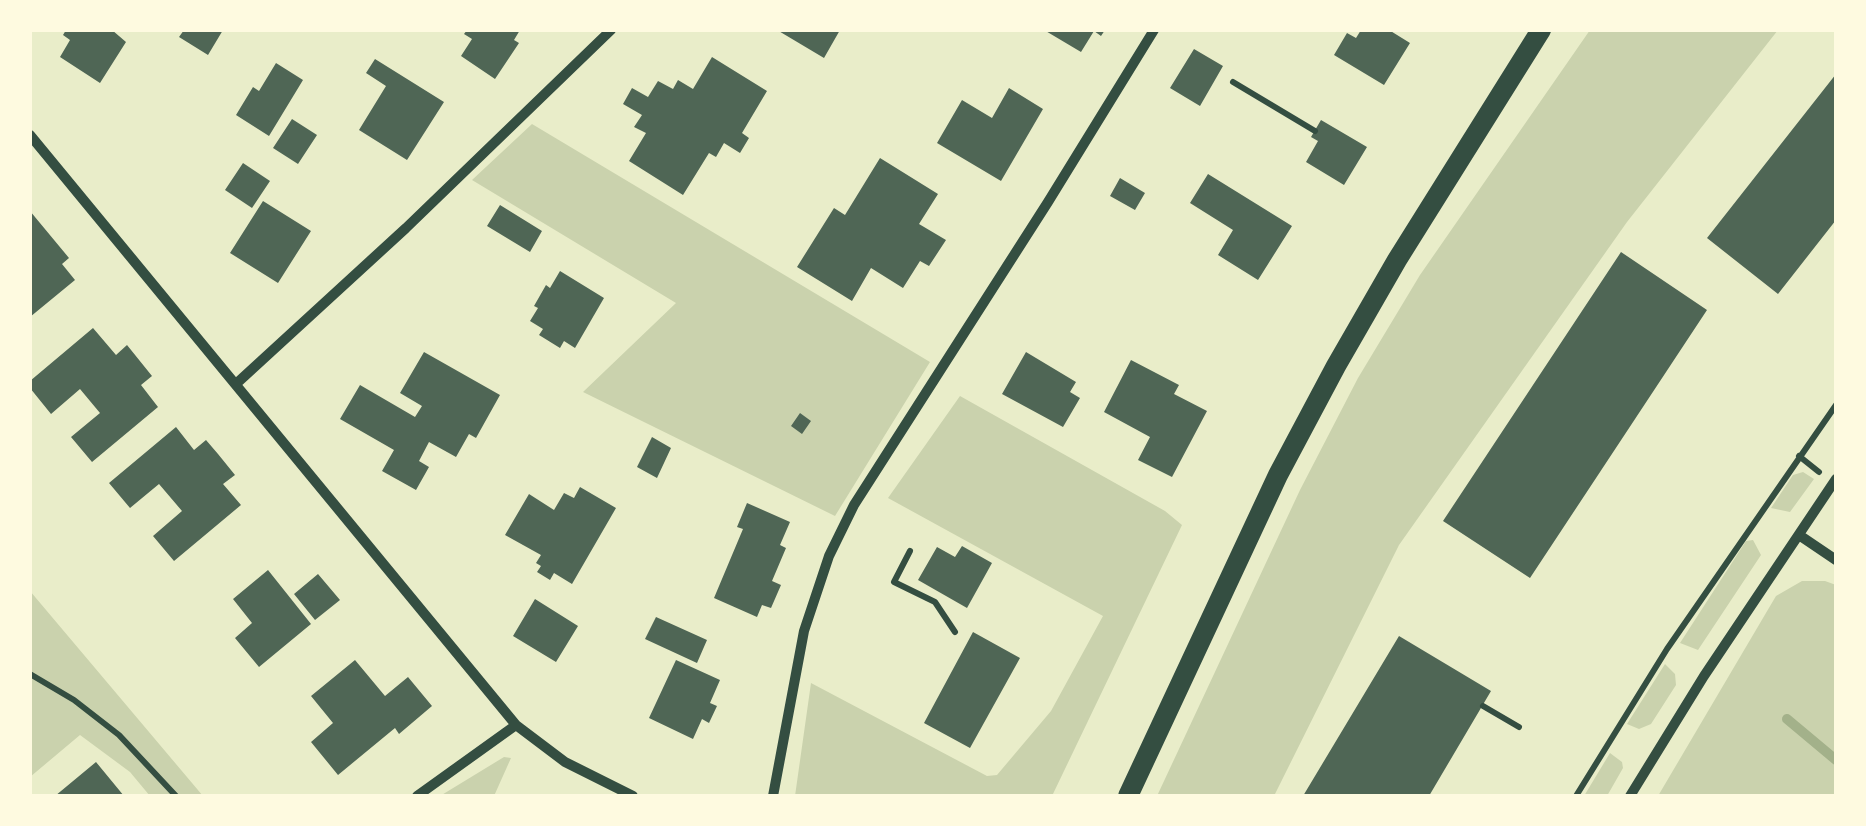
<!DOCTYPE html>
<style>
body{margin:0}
#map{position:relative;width:1866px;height:826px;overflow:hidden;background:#e9edc9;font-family:Signika,sans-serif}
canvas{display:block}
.frame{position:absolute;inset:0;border:32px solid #fefae0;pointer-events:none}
</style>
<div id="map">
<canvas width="1866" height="826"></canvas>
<div class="frame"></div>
</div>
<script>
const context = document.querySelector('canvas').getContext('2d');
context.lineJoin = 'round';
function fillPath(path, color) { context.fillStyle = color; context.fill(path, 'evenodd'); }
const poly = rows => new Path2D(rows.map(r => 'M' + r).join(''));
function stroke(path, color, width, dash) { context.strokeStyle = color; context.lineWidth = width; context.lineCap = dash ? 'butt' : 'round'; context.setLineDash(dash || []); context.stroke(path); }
const green = poly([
 [1590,30,1778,30,1627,222,1399,545,1274,796,1157,796,1300,490,1358,378,1420,275],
 [532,124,930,362,835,516,583,392,676,303,472,180],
 [960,396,1165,511,1182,525,1052,796,795,796,811,683,987,776,997,775,1051,711,1103,616,888,498],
 [1803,472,1814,479,1790,512,1771,508,1793,475],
 [1753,540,1761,555,1698,650,1680,643,1746,541],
 [1802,581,1825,581,1836,585,1836,796,1658,796,1776,596],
 [30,591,203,796,150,796,130,772,80,735,30,777],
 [1665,664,1675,674,1676,685,1651,724,1639,729,1627,724],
 [1610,753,1622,762,1623,768,1607,796,1584,796],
 [504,757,511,758,494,796,440,796]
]);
const stream = poly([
 [1787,719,1836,760]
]);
const building = poly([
 [66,30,112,30,126,42,100,83,60,57,70,40,63,35],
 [184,30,223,30,208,55,179,37],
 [467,30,520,30,514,40,519,43,495,79,461,56,472,39,464,34],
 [777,30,840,30,824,58],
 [1044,30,1105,30,1101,36,1094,31,1081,52],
 [1361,30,1389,30,1410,43,1384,85,1334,55,1347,33,1356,38],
 [1194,49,1223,66,1200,106,1170,88],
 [712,57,767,91,742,133,749,138,740,153,724,143,716,157,709,153,683,195,629,161,646,133,634,127,642,115,623,104,632,88,648,97,658,81,673,89,678,80,693,89],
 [375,59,444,102,407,160,359,130,386,86,366,73],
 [276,63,303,80,269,136,236,115,253,87,259,91],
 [1836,74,1836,220,1778,294,1707,238],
 [1009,88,1043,109,1001,181,937,143,962,100,992,118],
 [292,119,317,135,298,164,273,148],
 [1321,120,1367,147,1344,185,1306,162,1318,141,1311,137],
 [880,158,938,194,919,224,946,240,929,266,920,261,903,288,871,268,852,301,797,267,834,208,845,215],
 [243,163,270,181,252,208,225,190],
 [1208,174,1292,226,1258,280,1218,255,1233,230,1190,203],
 [1120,178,1145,193,1135,210,1110,196],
 [263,201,311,231,278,283,230,253],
 [500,205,542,231,530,252,487,226],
 [30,211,69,258,62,264,75,280,30,317],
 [1621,252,1707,310,1530,578,1443,521],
 [560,271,604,298,575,348,564,341,560,348,539,335,543,329,530,321,538,308,534,306,546,285,550,288],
 [93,328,116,355,127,345,152,376,141,385,158,407,92,462,71,437,100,413,80,389,51,414,30,388,30,381],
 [424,352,500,395,476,438,469,434,456,457,429,442,419,461,429,467,416,490,382,471,394,450,340,419,360,385,415,417,422,406,400,393],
 [1026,352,1076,382,1070,392,1080,398,1063,427,1002,394],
 [1131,360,1179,385,1174,394,1207,411,1172,477,1138,460,1150,437,1104,412],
 [800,413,811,421,802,434,791,426],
 [176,427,194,450,206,440,218,454,235,475,223,484,241,505,174,561,153,536,182,511,159,484,130,508,109,483],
 [652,437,671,448,657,478,637,467],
 [580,487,616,508,572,584,554,573,550,580,537,572,541,566,536,563,541,555,505,535,529,494,554,510,564,493,574,498],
 [747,503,790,522,780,545,786,548,772,581,781,585,771,608,762,605,757,617,714,598,743,529,737,527],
 [962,546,992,563,967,608,918,580,937,547,955,557],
 [268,570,311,624,259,667,235,638,252,623,233,599],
 [318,574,340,600,315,620,294,594],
 [535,599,578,626,556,662,513,636],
 [656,617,707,640,697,663,645,639],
 [973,632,1020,658,970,748,924,723],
 [1399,636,1491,691,1429,796,1303,796],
 [355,660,385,696,408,677,432,706,399,734,395,728,338,775,311,742,333,723,311,696],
 [676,660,720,680,710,703,717,706,709,723,702,719,693,739,649,718],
 [96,762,124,796,55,796]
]);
const path = poly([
 [1233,82,1315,131],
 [1799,456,1819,472],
 [910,551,894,582,935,602,955,632],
 [30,674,74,700,119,735,176,796],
 [1483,706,1519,727],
 [1576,796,1667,649,1836,405]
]);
const minor = poly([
 [30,135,516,725,565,762,633,796],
 [237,383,406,228,611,30],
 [1799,535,1836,560],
 [417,796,516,725],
 [773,796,804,631,829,556,854,505,1048,202,1154,30],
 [1630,796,1704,676,1836,479]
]);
const secondary = poly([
 [1128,796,1278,475,1336,366,1397,260,1541,30]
]);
fillPath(green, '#cad2ad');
stroke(stream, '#a3b18a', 10);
fillPath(building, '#4f6655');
stroke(path, '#344e41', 6);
stroke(minor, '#344e41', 10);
stroke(secondary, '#344e41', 20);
</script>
